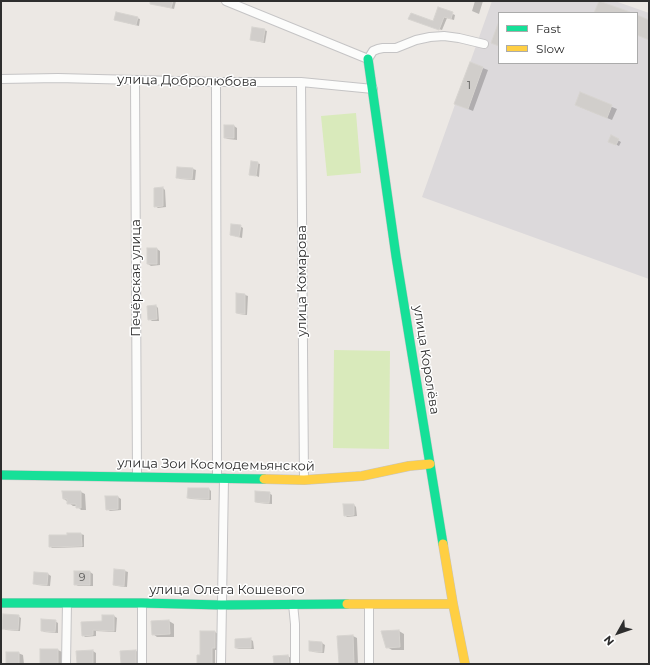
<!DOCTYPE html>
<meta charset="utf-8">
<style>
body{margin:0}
#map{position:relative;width:650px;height:665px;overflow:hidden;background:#ece8e4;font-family:Montserrat,sans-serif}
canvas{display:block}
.frame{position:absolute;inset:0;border:2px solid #2e2e2e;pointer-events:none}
.legend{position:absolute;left:498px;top:12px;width:140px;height:52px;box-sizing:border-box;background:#fff;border:1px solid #ababab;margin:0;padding:5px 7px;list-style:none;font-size:12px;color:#2e2e2e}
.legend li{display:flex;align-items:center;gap:8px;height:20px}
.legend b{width:20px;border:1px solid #ababab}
.north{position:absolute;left:598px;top:613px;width:40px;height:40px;-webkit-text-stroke:3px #fff;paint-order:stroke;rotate:230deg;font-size:11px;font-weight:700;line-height:16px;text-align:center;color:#2e2e2e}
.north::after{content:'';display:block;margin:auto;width:14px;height:18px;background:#2e2e2e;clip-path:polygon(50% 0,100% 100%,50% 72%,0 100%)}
</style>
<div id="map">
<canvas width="650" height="665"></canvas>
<div class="frame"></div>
<ul class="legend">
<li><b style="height:5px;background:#16e098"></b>Fast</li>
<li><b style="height:5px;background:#ffcf43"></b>Slow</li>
</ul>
<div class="north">N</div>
</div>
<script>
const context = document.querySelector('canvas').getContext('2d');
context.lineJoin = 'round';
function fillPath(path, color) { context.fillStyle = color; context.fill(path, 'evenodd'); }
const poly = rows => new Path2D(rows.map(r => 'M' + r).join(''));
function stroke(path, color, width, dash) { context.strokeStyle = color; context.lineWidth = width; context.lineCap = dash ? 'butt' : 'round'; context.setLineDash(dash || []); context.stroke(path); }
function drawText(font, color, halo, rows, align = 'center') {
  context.font = font + ' Montserrat,sans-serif'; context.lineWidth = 3; context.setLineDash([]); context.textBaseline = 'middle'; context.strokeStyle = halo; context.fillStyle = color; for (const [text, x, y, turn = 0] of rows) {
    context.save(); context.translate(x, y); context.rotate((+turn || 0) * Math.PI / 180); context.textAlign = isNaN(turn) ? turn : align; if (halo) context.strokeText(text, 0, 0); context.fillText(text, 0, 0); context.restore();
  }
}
const industrial = poly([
 [492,1,615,1,649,13,649,279,422,197],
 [499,13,637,13,637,63,499,63]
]);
const pitch = poly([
 [356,113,361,173,327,176,321,116],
 [334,350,390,351,389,449,333,448]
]);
const shadow = poly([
 [159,1,176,1,174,9,162,6,159,5],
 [475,1,483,1,479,14,472,11],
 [439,8,455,15,454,20,447,18,442,30,412,20,434,22],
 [137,18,140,19,139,26,115,20],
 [264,30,267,31,265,43,251,40],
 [470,63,488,70,473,111,456,104],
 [580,94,617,109,612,120,580,107],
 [234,126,237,128,237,140,228,139,225,138],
 [612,137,621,142,619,146,609,141],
 [257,163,260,164,259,177,251,174],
 [193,169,196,170,195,180,180,179,177,177],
 [163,188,165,190,166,207,158,208,155,206],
 [240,226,243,228,242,238,231,235],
 [157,249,160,251,160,265,151,266,148,264],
 [237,294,245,295,248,296,247,315,239,314,237,313],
 [156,306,158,308,159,321,152,321,149,319],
 [209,489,211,491,211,500,191,499,188,498],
 [81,492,85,494,86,510,81,510,77,506,73,506,64,499],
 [269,493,272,495,272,504,259,503,256,502],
 [118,497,121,499,121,510,110,511,107,509],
 [354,505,356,507,357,516,347,517,345,515],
 [81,534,84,535,84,547,52,548,50,546],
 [115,570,125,571,128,572,127,587,117,586,114,585],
 [90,572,93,574,93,586,78,586,75,584],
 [48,574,51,576,50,586,37,585,34,583],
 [18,616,21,618,20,631,6,630,3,628],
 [103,616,114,616,117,618,116,632,96,631,96,636,85,637,83,635,103,622],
 [55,621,58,623,58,633,44,632,42,630],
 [169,621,174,624,174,637,157,637,153,634],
 [399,631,404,634,404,650,392,650,387,647],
 [215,632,218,634,218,650,215,650,215,664,198,664,201,656],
 [353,636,357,638,358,664,346,664],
 [250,639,253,641,254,649,239,649,236,648],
 [322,643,325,645,324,653,313,652,310,650],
 [58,650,62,652,62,664,41,664],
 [93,651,96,653,96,664,78,664],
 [136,651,141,653,141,664,122,664,121,652],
 [18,653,23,655,24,664,7,664],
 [288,656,292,659,293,664,275,664]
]);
const building = poly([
 [150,1,173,1,171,8,150,4,150,1],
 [599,1,630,12,630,13,594,13,599,1],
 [438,7,453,12,451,19,444,17,439,30,408,19,411,13,433,21,438,7],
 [116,12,138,17,136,25,114,20,116,12],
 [637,15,649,20,649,40,637,35,637,15],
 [498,24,499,24,499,46,491,43,498,24],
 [252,27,265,29,263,42,250,40,252,27],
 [470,62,483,67,468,109,454,104,470,62],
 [580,92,612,105,607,118,575,105,580,92],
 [224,125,234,125,234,138,224,138,224,125],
 [611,135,619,139,616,145,608,142,611,135],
 [251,161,258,162,256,176,249,175,251,161],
 [177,167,193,168,192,179,176,178,177,167],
 [163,187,163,206,154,207,154,188,163,187],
 [231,224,241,225,239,237,230,235,231,224],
 [147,248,157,248,157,264,147,264,147,248],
 [236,293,245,294,245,314,236,313,236,293],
 [156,305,157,319,148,320,147,306,156,305],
 [188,488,209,488,209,499,187,498,188,488],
 [62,491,81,491,81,508,76,508,76,504,67,504,67,499,63,499,62,491],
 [255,491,270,492,269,503,255,502,255,491],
 [105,496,118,496,118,509,106,510,105,496],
 [343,504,354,504,354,515,344,516,343,504],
 [67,533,81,533,82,546,49,547,49,535,67,535,67,533],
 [114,569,125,570,124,586,113,585,114,569],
 [74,571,90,571,90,585,74,585,74,571],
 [34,572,48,573,47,585,33,584,34,572],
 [3,614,19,615,18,630,2,629,3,614],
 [102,615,114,615,114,631,93,630,93,635,82,636,81,622,102,621,102,615],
 [41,619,56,620,55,632,41,631,41,619],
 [169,620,170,634,152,635,151,621,169,620],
 [399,630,400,647,386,648,381,631,399,630],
 [200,631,215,631,215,648,212,648,212,664,197,664,197,655,200,655,200,631],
 [353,635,354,664,339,664,337,636,353,635],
 [251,638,251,648,235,648,235,639,251,638],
 [309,641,322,642,322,652,309,651,309,641],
 [40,649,58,649,58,664,40,664,40,649],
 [93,650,93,664,77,664,76,651,93,650],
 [136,650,136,664,121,664,120,651,136,650],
 [6,652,19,652,19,664,6,664,6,652],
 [288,655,289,664,274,664,273,656,288,655]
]);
const street = poly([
 [226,1,368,59,373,51,378,49,383,48,396,48,416,40,430,37,444,36,459,38,484,44],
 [1,79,58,78,216,82,301,82,373,89],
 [135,80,137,477],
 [216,82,217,478],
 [301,82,304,480],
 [142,603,142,664],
 [293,604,295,624,295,664],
 [369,604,369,664],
 [66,664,67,603],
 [221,664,224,478]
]);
const fast = poly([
 [368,59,396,256,443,544],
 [1,475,264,479],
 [1,603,142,603,221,605,347,604]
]);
const slow = poly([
 [264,479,304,480,362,476,409,466,430,464],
 [443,544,453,604,465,664],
 [347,604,453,604]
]);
const numberNames = [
 ["1",469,86],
 ["9",82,578]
];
const streetNames = [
 ["улица Добролюбова",187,81,1],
 ["Печёрская улица",136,278,-90],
 ["улица Комарова",302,281,-90],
 ["улица Королёва",426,360,81],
 ["улица Зои Космодемьянской",216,465,1],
 ["улица Олега Кошевого",227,590]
];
fillPath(industrial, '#dcd9db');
fillPath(pitch, '#d9eabb');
fillPath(shadow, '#0003');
fillPath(building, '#d1cecb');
stroke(building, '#d7d4d0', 1);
stroke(street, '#c5c4c5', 10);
stroke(fast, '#c5c4c5', 10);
stroke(slow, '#c5c4c5', 10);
stroke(street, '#fcfcfb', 8);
stroke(fast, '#16e098', 9);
stroke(slow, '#ffcf43', 9);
drawText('11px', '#585857', null, numberNames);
drawText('13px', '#2e2e2e', '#fff', streetNames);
</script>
